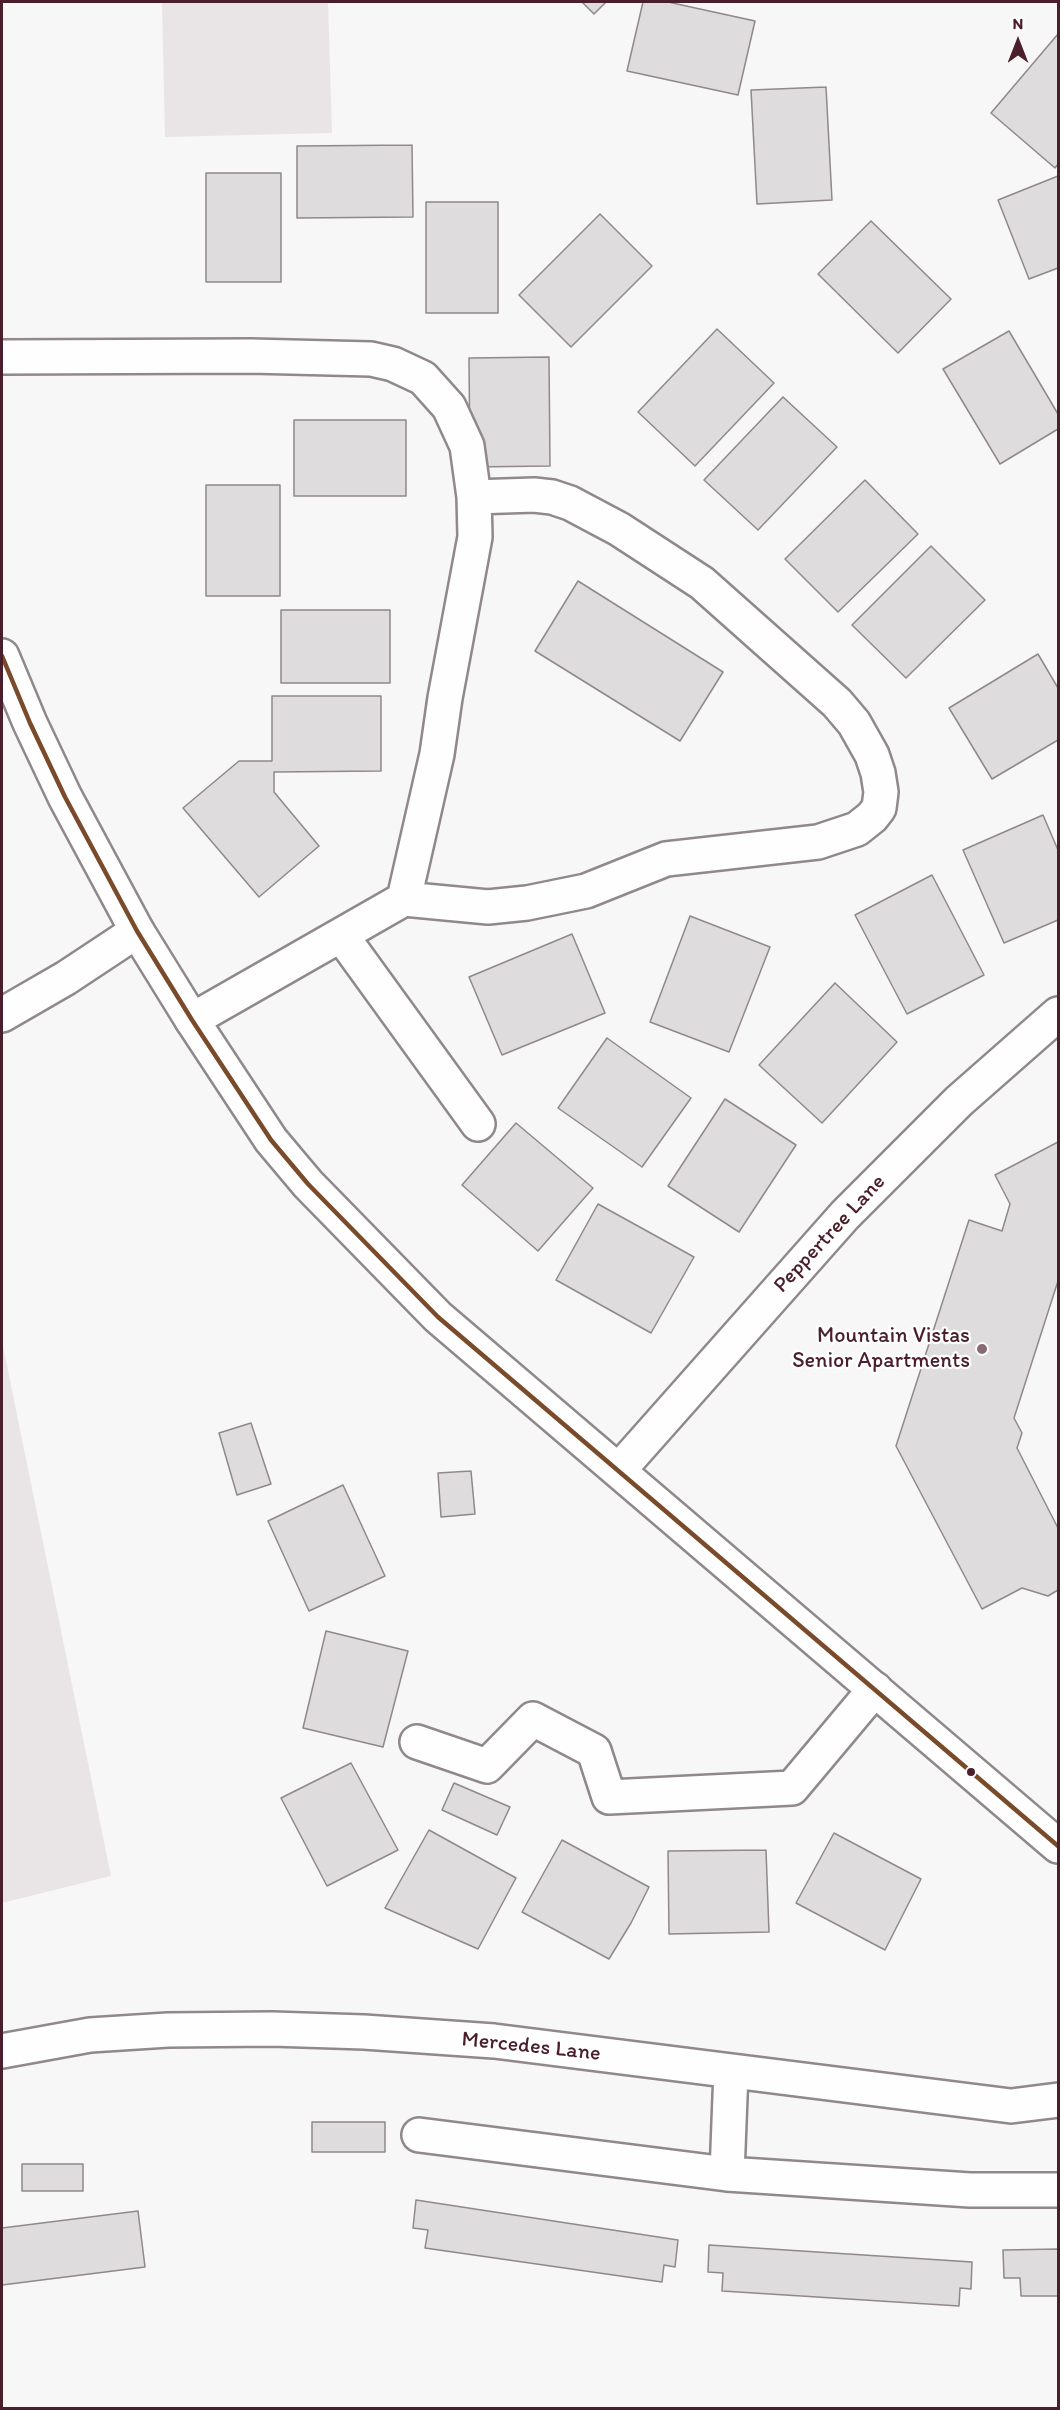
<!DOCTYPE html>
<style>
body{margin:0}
#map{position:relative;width:1060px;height:2410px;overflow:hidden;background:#f7f7f7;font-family:Itim,sans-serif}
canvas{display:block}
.frame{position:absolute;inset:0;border:3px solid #4a1f2b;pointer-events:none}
.north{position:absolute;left:988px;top:12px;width:60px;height:60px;-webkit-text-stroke:4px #fff;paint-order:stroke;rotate:0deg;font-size:16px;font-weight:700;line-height:24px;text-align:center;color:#4a1f2b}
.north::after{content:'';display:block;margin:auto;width:21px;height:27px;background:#4a1f2b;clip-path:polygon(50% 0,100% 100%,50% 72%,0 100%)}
</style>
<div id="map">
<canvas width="1060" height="2410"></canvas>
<div class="frame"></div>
<div class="north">N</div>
</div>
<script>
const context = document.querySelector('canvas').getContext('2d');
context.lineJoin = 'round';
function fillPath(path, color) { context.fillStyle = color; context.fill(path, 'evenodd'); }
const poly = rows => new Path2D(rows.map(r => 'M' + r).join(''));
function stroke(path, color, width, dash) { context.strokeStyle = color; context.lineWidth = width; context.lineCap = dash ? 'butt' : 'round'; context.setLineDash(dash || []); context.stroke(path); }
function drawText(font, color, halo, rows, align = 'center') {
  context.font = font + ' Itim,sans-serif'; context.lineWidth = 4.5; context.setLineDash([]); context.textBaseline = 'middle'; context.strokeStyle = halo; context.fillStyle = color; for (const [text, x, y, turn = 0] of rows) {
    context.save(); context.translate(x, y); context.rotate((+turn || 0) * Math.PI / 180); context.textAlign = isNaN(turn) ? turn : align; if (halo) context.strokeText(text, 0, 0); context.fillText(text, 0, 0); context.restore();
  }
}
const green = poly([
 [162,2,328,2,332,133,165,137],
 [2,1341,111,1876,2,1903]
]);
const building = poly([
 [582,2,606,2,594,14,582,2],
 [643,2,668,2,755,21,738,95,627,71,643,2],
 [1058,34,1058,164,1055,168,991,113,1058,34],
 [826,87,832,200,757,204,751,90,826,87],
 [412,145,413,217,297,218,297,146,412,145],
 [206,173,281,173,281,282,206,282,206,173],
 [1058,176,1058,268,1029,279,998,200,1058,176],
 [426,202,498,202,498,313,426,313,426,202],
 [600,214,652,266,571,347,519,295,600,214],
 [871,221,951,299,898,353,818,274,871,221],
 [717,329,774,383,695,466,638,412,717,329],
 [1009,331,1058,414,1058,429,1000,464,943,369,1009,331],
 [549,357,550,466,470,467,469,358,549,357],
 [783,397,837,447,758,530,704,480,783,397],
 [294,420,406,420,406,496,294,496,294,420],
 [865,480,918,534,838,612,785,559,865,480],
 [206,485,280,485,280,596,206,596,206,485],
 [931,546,985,600,906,678,852,625,931,546],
 [578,581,723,672,680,741,535,651,578,581],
 [281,610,390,610,390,683,281,683,281,610],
 [1038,654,1058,688,1058,740,992,779,949,708,1038,654],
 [272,696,381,696,381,771,274,772,274,792,319,846,259,897,183,808,239,761,272,761,272,696],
 [1043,815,1058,850,1058,920,1004,943,963,850,1043,815],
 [932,875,984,975,907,1014,855,915,932,875],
 [690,916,770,947,729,1052,650,1022,690,916],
 [572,934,605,1013,502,1055,469,977,572,934],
 [835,983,897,1042,822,1123,759,1065,835,983],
 [607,1038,691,1098,642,1167,558,1108,607,1038],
 [725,1099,796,1145,739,1232,668,1186,725,1099],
 [516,1123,593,1188,538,1251,462,1185,516,1123],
 [1058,1142,1058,1281,1014,1418,1022,1433,1017,1448,1058,1528,1058,1590,1048,1596,1022,1588,982,1609,896,1446,969,1220,1002,1231,1010,1204,995,1175,1058,1142],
 [598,1204,694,1257,651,1333,556,1280,598,1204],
 [251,1423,271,1484,237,1495,219,1433,251,1423],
 [471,1471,475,1514,441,1517,438,1473,471,1471],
 [343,1485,385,1576,309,1611,268,1521,343,1485],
 [326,1631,408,1651,383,1747,303,1728,326,1631],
 [351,1763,398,1850,327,1886,281,1798,351,1763],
 [454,1783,510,1807,497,1835,442,1810,454,1783],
 [429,1830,516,1878,478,1949,385,1908,429,1830],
 [834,1833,921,1879,885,1950,796,1903,834,1833],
 [562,1840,649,1887,631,1923,609,1959,522,1912,562,1840],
 [766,1850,769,1932,669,1934,668,1851,766,1850],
 [312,2122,385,2122,385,2152,312,2152,312,2122],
 [22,2164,83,2164,83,2191,22,2191,22,2164],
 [416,2200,678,2240,675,2267,664,2265,662,2282,425,2248,428,2230,413,2228,416,2200],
 [138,2211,145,2267,2,2285,2,2228,138,2211],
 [709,2245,972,2262,971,2289,960,2288,959,2306,722,2291,723,2273,708,2272,709,2245],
 [1058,2249,1058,2296,1021,2296,1020,2278,1004,2278,1003,2250,1058,2249]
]);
const minor = poly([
 [2,357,251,356,371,359,393,364,423,378,449,407,467,446,474,497,475,537,445,698,437,754,404,899],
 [341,935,478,1124],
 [2,1015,66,978,137,931],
 [192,1020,404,899,488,907,527,903,586,891,666,859,818,842,857,829,872,817,879,808,881,792,878,773,872,755,854,723,837,703,702,583,619,529,570,503,552,497,534,495,474,497],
 [619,1470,845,1215,959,1101,1058,1014],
 [417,1742,487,1766,533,1719,594,1751,609,1797,792,1788,875,1689],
 [2,2051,90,2035,168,2030,272,2029,364,2032,494,2041,1011,2106,1058,2100],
 [419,2135,727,2174,731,2071],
 [727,2174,970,2190,1058,2190]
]);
const major = poly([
 [2,656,30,723,65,797,137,931,192,1020,271,1140,308,1184,438,1317,1058,1846]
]);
const bus1 = poly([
 [2,656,30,723,65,797,137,931,192,1020,271,1140,308,1184,438,1317,1058,1846]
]);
const markers = [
 [982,1349,6,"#876b72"],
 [971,1772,5,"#4a1f2b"]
];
const streetNames = [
 ["Peppertree Lane",830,1234,-47],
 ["Mercedes Lane",531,2047,6]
];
const poiNames = [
 ["Mountain Vistas",970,1336],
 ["Senior Apartments",970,1361]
];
fillPath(green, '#e9e5e6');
fillPath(building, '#dedcdc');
stroke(building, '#90888a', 1.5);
stroke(minor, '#90888a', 38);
stroke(major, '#90888a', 38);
stroke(minor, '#fefefe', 33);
stroke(major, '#fefefe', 33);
stroke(bus1, '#7a4b2a', 4.5);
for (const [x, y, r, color] of markers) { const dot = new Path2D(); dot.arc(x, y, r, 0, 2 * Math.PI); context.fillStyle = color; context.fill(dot); stroke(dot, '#fff', 2); }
drawText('22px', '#4a1f2b', '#fff', streetNames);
drawText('22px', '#4a1f2b', '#fff', poiNames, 'right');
</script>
